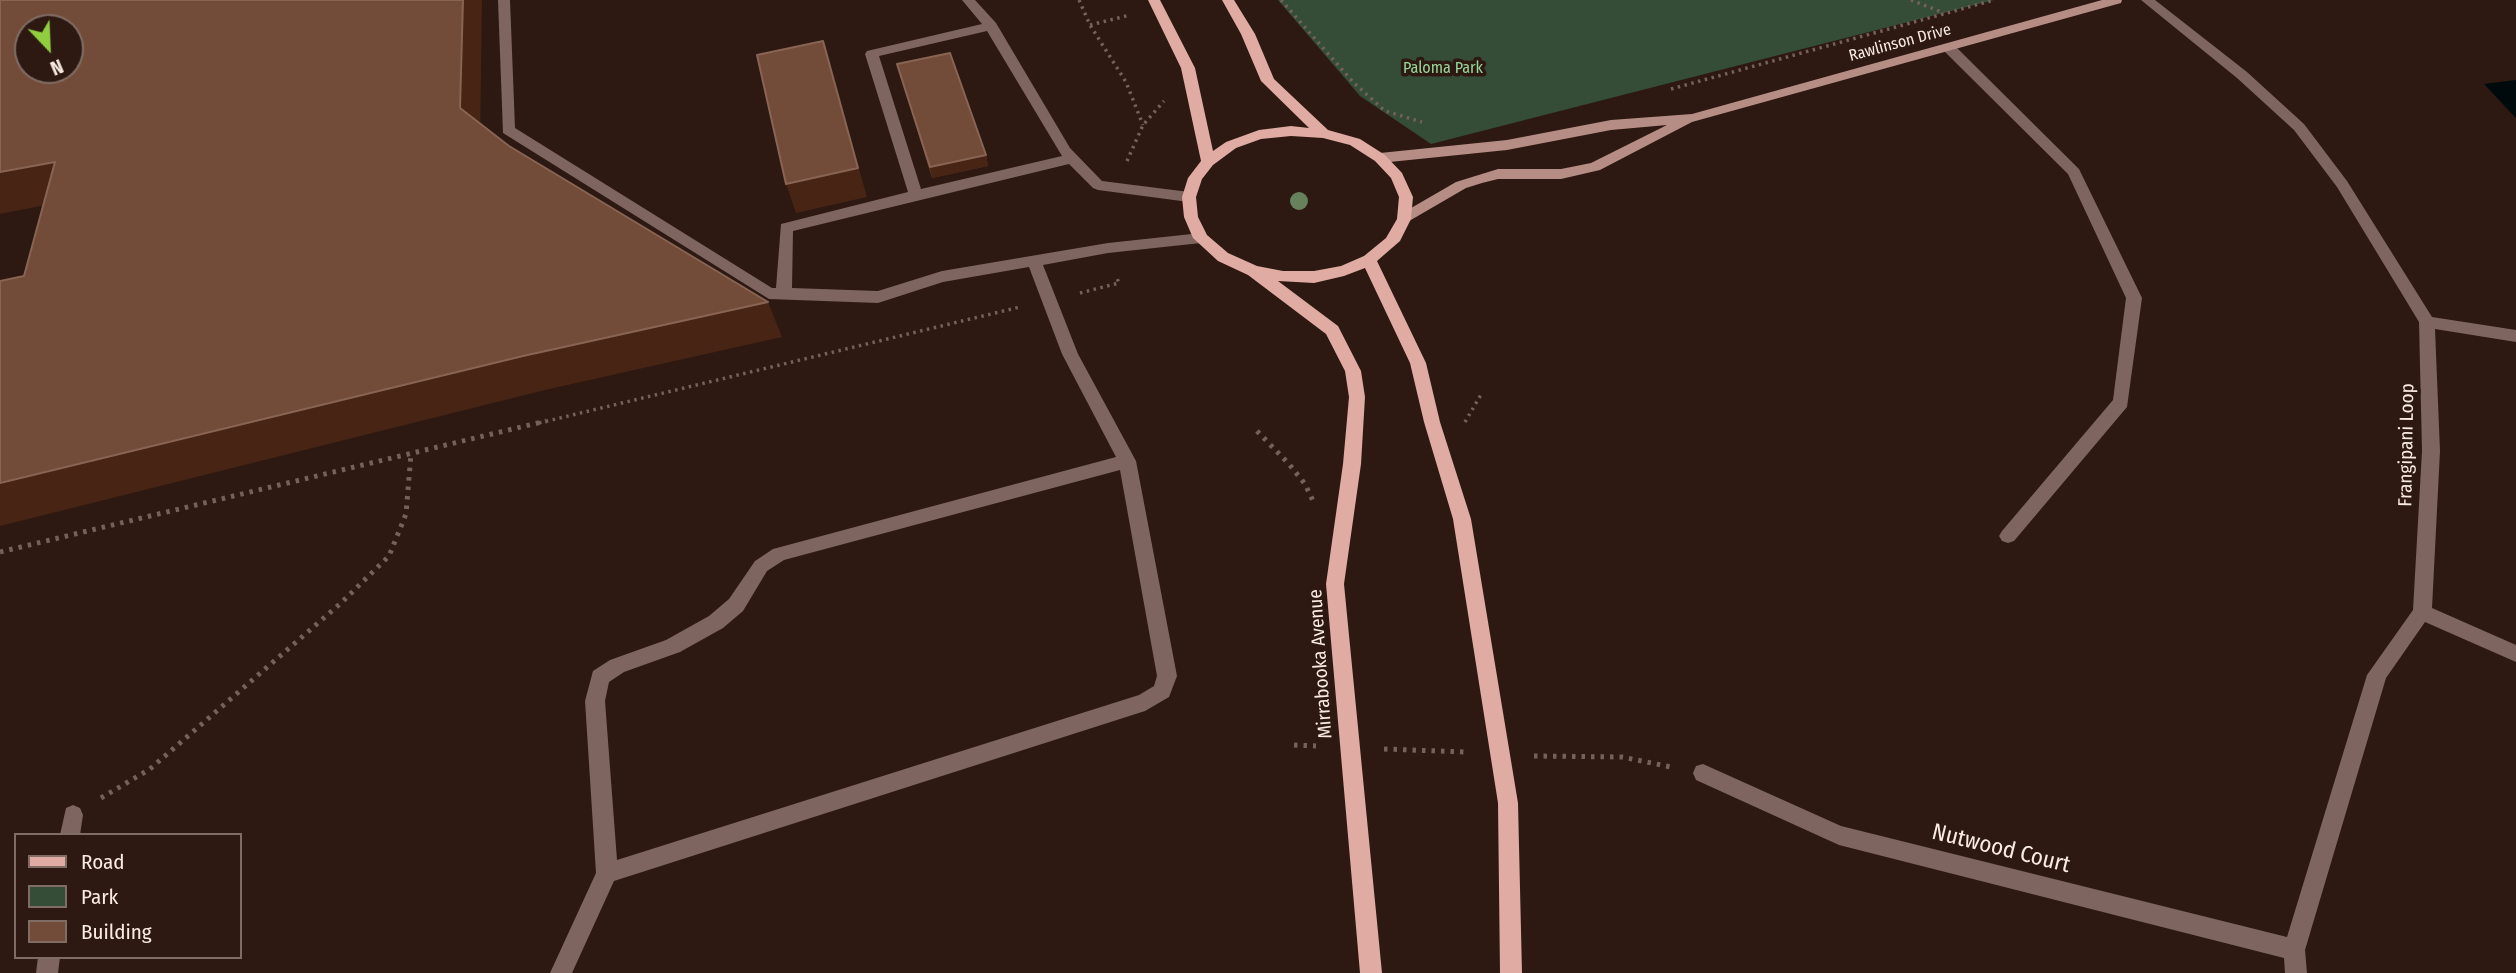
<!DOCTYPE html>
<style>
body{margin:0}
#map{position:relative;width:2516px;height:973px;overflow:hidden;background:#2d1911;font-family:"Fira Sans Condensed",sans-serif}
canvas{display:block}
.legend{position:absolute;left:14px;top:833px;width:228px;height:126px;box-sizing:border-box;background:#2d1911;border:2px solid #7f6d65;margin:0;padding:9px 12px;list-style:none;font-size:21px;color:#f9eae4}
.legend li{display:flex;align-items:center;gap:14px;height:35px}
.legend b{width:35px;border:2px solid #7f6d65}
.north{position:absolute;left:14px;top:14px;width:70px;height:70px;box-sizing:border-box;background:#2d1911;border:2px solid #7f6d65;border-radius:50%;rotate:157deg;font-size:19px;font-weight:700;line-height:28px;text-align:center;color:#f9eae4}
.north::after{content:'';display:block;margin:auto;width:24px;height:32px;background:#90cd41;clip-path:polygon(50% 0,100% 100%,50% 72%,0 100%)}
</style>
<div id="map">
<canvas width="2516" height="973"></canvas>
<ul class="legend">
<li><b style="height:9px;background:#dfaba2"></b>Road</li>
<li><b style="height:19px;background:#354c36"></b>Park</li>
<li><b style="height:19px;background:#734b39"></b>Building</li>
</ul>
<div class="north">N</div>
</div>
<script>
const context = document.querySelector('canvas').getContext('2d');
context.lineJoin = 'round';
function fillPath(path, color) { context.fillStyle = color; context.fill(path, 'evenodd'); }
const poly = rows => new Path2D(rows.map(r => 'M' + r).join(''));
function stroke(path, color, width, dash) { context.strokeStyle = color; context.lineWidth = width; context.lineCap = dash ? 'butt' : 'round'; context.setLineDash(dash || []); context.stroke(path); }
function drawText(font, color, halo, rows, align = 'center') {
  context.font = font + ' "Fira Sans Condensed",sans-serif'; context.lineWidth = 7; context.setLineDash([]); context.textBaseline = 'middle'; context.strokeStyle = halo; context.fillStyle = color; for (const [text, x, y, turn = 0] of rows) {
    context.save(); context.translate(x, y); context.rotate((+turn || 0) * Math.PI / 180); context.textAlign = isNaN(turn) ? turn : align; if (halo) context.strokeText(text, 0, 0); context.fillText(text, 0, 0); context.restore();
  }
}
const green = poly([
 [1278,0,1994,0,1431,144,1360,96]
]);
const water = poly([
 [2516,80,2516,118,2484,84]
]);
const pathFar1 = poly([
 [1079,0,1090,25,1126,82,1143,125],
 [1281,0,1353,82,1385,111,1422,122],
 [1911,0,1944,13],
 [1090,25,1130,15],
 [1671,89,1994,0],
 [1127,161,1143,125,1164,101],
 [1080,293,1119,283,1116,276],
 [1465,422,1482,393],
 [539,423,1020,307]
]);
const path = poly([
 [1257,431,1289,464,1305,484,1313,501],
 [0,552,546,421],
 [1294,745,1316,746],
 [1384,749,1466,752],
 [1534,756,1622,757,1671,767],
 [101,798,150,769,341,603,389,556,406,514,411,454]
]);
const lane = poly([
 [498,0,510,0,515,128,772,288,776,288,781,224,908,192,865,54,867,51,982,24,962,0,975,0,996,23,1070,148,1102,181,1189,192,1196,197,1189,202,1098,190,1093,188,1069,164,793,231,792,288,878,291,942,271,1108,243,1201,233,1209,238,1201,243,1108,253,1043,265,1078,354,1136,461,1177,676,1169,697,1145,711,614,881,572,973,550,973,596,873,585,701,593,671,610,660,666,640,709,616,729,599,755,561,773,549,1116,457,1062,354,1029,267,943,282,878,303,769,299,503,133,498,0],
 [987,31,1062,156,921,189,879,56,987,31],
 [1120,470,1157,676,1154,686,1139,695,617,860,605,701,609,682,624,672,680,652,723,628,743,611,767,571,784,560,1120,470],
 [1949,44,1954,45,2079,169,2142,298,2127,407,2014,541,2008,543,2002,541,1999,536,2002,531,2113,400,2126,298,2068,174,1944,51,1944,45,1949,44]
]);
const street = poly([
 [2141,0,2155,0,2247,72,2304,124,2347,181,2432,317,2516,330,2516,342,2435,329,2440,451,2432,608,2516,645,2516,662,2425,622,2386,678,2305,950,2307,973,2285,973,2284,958,1839,845,1696,780,1693,773,1696,766,1703,764,1841,826,2287,937,2367,675,2413,610,2422,451,2419,322,2337,187,2294,130,2237,78,2141,0],
 [73,805,80,808,83,815,80,835,60,835,66,808,73,805],
 [38,957,60,957,58,973,36,973,38,957]
]);
const secondary = poly([
 [2102,0,2122,0,2121,3,1692,122,1600,170,1561,179,1498,179,1482,183,1466,188,1404,224,1399,223,1397,219,1399,215,1456,182,1498,169,1561,169,1591,163,1667,125,1611,130,1507,150,1380,163,1373,158,1380,153,1507,140,1611,120,1692,114,2102,0]
]);
const primary = poly([
 [1148,0,1160,0,1195,68,1213,151,1226,142,1259,130,1291,126,1309,128,1261,81,1241,34,1222,0,1234,0,1255,34,1274,79,1328,130,1360,139,1385,155,1402,173,1413,197,1411,219,1400,241,1377,261,1426,363,1440,422,1471,519,1518,803,1522,973,1500,973,1498,803,1453,519,1424,422,1410,363,1365,268,1344,276,1314,283,1278,281,1338,326,1361,371,1365,397,1361,464,1344,584,1382,973,1360,973,1326,584,1343,464,1349,397,1345,371,1326,334,1248,275,1218,261,1193,238,1184,217,1182,197,1188,178,1201,161,1181,68,1148,0],
 [1291,136,1323,138,1350,145,1375,161,1391,178,1399,197,1397,219,1386,238,1364,256,1341,266,1314,271,1283,271,1257,266,1228,253,1207,235,1198,217,1196,197,1202,179,1213,165,1236,148,1261,139,1291,136]
]);
const trees = [
 [1299,201]
];
const wall = poly([
 [897,64,986,155,988,166,932,178]
]);
const shadedWall = poly([
 [463,0,482,0,480,143,460,108],
 [823,41,867,197,796,213,786,184],
 [986,155,988,166,932,178,930,167],
 [55,162,86,197,0,214,0,172],
 [768,302,782,337,545,390,0,526,0,483,523,356]
]);
const building = poly([
 [0,0,463,0,460,108,509,146,768,302,523,356,0,483,0,281,24,276,55,162,0,172,0,0],
 [28,28,70,28,70,70,28,70,28,28],
 [823,41,858,168,786,184,757,55,823,41],
 [950,53,986,155,930,167,897,64,950,53]
]);
const farStreetnames = [
 ["Rawlinson Drive",1900,43,-15]
];
const farParknames = [
 ["Paloma Park",1443,69]
];
const streetNames = [
 ["Frangipani Loop",2407,445,-89],
 ["Mirrabooka Avenue",1321,664,-94]
];
const nearStreetnames = [
 ["Nutwood Court",2001,849,14]
];
fillPath(green, '#354c36');
fillPath(water, '#00090b');
stroke(pathFar1, '#74615a', 3.5, [2.5, 4.5]);
stroke(path, '#74615a', 5, [3.5, 6]);
fillPath(lane, '#7e6560');
fillPath(street, '#7e6560');
fillPath(secondary, '#b58d85');
fillPath(primary, '#dfaba2');
context.fillStyle = '#67815d';
for (const [x, y] of trees) { context.beginPath(); context.arc(x, y, 9, 0, 2 * Math.PI); context.fill(); }
fillPath(wall, '#633824');
fillPath(shadedWall, '#472414');
fillPath(building, '#734b39');
stroke(building, '#886454', 2);
drawText('16px', '#f9eae4', '#2d1911', farStreetnames);
drawText('16px', '#97d69b', '#2d1911', farParknames);
drawText('19px', '#f9eae4', '#2d1911', streetNames);
drawText('23px', '#f9eae4', '#2d1911', nearStreetnames);
</script>
